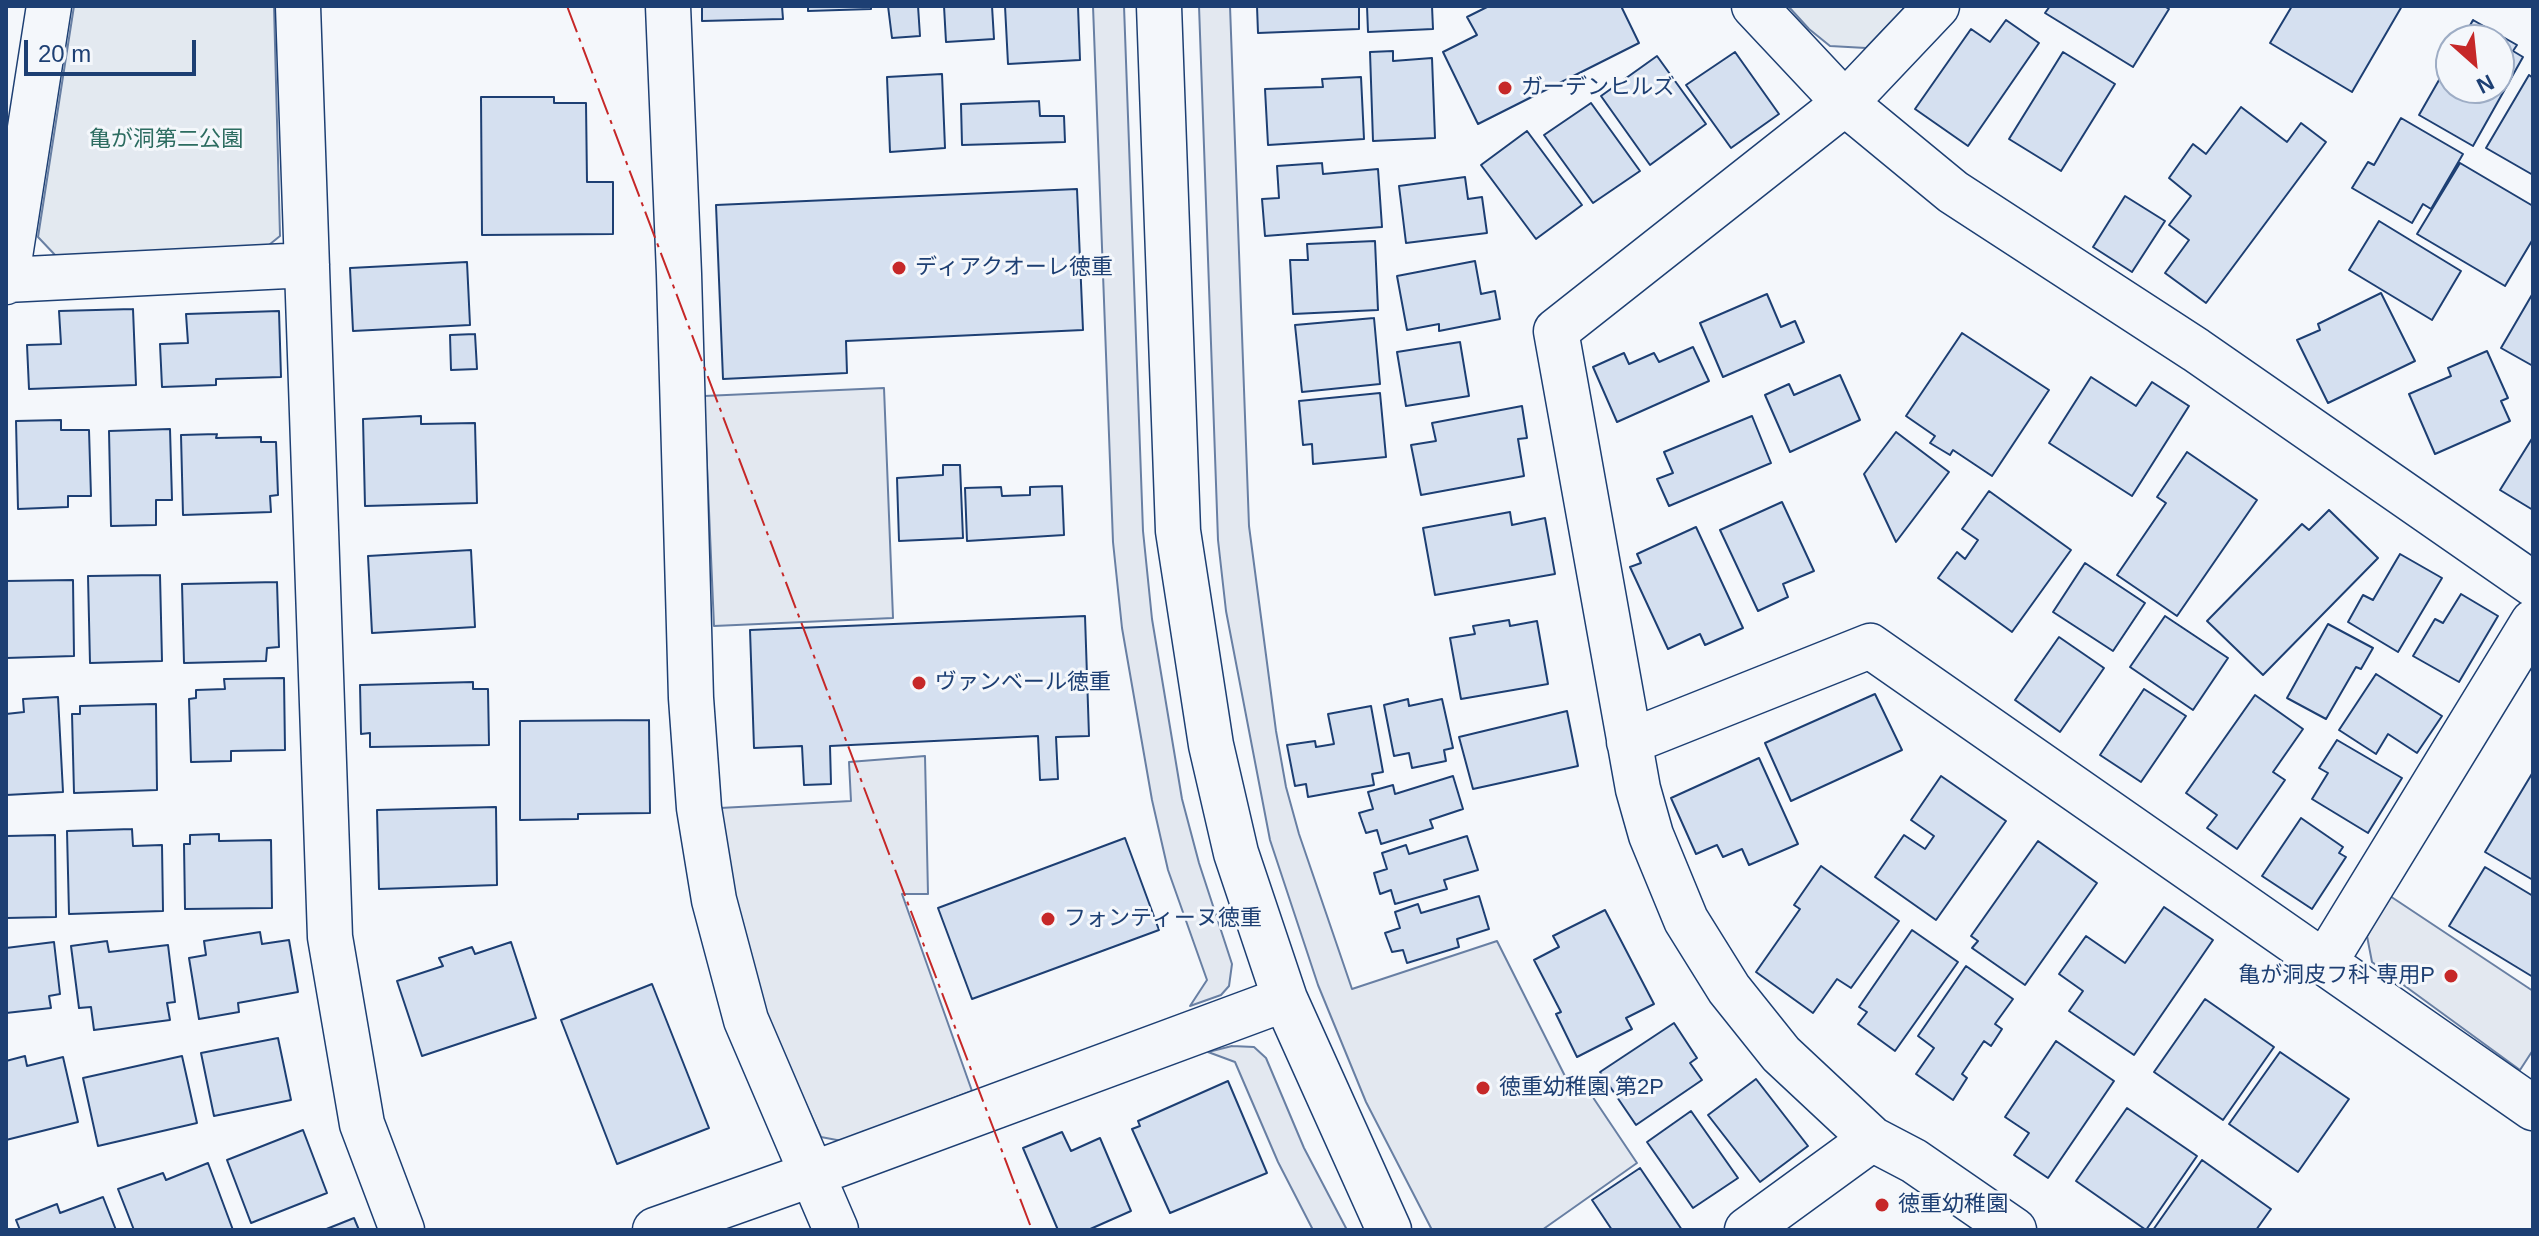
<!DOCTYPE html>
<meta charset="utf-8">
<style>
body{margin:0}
#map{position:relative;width:2539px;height:1236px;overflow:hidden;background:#f4f7fb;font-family:Helvetica,sans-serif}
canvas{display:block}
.frame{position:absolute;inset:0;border:8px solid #1d3f73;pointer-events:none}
.north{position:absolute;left:2435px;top:24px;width:80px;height:80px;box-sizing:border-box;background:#f4f7fb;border:2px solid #9eadc5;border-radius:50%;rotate:153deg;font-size:22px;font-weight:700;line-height:32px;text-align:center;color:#1d3f73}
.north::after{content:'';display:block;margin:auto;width:28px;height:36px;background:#c62828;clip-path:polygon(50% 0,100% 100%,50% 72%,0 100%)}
.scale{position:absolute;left:24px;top:40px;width:172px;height:36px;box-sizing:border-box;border:4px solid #1d3f73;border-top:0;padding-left:10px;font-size:24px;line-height:28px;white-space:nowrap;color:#1d3f73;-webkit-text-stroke:6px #f4f7fb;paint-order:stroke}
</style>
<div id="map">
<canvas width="2539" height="1236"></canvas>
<div class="frame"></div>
<div class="north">N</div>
<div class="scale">20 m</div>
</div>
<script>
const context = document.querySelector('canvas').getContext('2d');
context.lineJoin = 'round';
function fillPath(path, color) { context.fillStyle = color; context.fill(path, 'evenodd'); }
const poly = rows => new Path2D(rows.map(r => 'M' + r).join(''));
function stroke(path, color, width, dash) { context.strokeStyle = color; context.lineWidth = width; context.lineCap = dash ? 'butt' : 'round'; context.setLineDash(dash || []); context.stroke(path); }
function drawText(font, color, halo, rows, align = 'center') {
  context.font = font + ' Helvetica,"Noto Sans JP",sans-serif'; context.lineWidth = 6; context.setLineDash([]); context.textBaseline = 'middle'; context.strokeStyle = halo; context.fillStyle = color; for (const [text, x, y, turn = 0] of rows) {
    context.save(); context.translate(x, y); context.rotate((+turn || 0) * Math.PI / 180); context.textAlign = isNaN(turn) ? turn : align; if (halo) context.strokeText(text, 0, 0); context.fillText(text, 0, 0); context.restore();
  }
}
const green = poly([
 [74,6,274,6,280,236,264,249,56,256,38,237,74,6],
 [1788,6,1906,6,1866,48,1830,46,1809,29,1788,6]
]);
const parking = poly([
 [1093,6,1124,6,1143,531,1152,619,1182,799,1199,863,1232,964,1229,986,1221,995,1190,1006,1207,980,1168,870,1152,800,1122,628,1113,542,1093,6],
 [1199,6,1230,6,1249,526,1276,731,1286,787,1299,834,1352,989,1497,941,1573,1092,1584,1084,1637,1163,1542,1230,1432,1230,1366,1102,1318,985,1270,840,1226,611,1218,540,1199,6],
 [884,388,893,618,714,626,704,396,884,388],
 [925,756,928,894,902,894,972,1091,842,1141,821,1137,763,1010,735,902,720,808,851,801,849,762,925,756],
 [2390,896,2533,991,2533,1050,2520,1070,2372,962,2367,936,2390,896],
 [1232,1046,1254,1047,1266,1058,1304,1148,1347,1230,1313,1230,1278,1162,1235,1062,1208,1052,1232,1046]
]);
const building = poly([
 [702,6,782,6,783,19,702,21,702,6],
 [808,6,871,6,871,9,808,11,808,6],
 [888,6,918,6,920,36,892,38,888,6],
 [944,6,992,6,994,39,946,42,944,6],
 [1005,6,1078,6,1080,60,1008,64,1005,6],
 [1257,6,1359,6,1359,29,1258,33,1257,6],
 [1367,6,1432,6,1433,29,1368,32,1367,6],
 [1489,6,1621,6,1639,43,1478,124,1443,52,1477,35,1467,17,1489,6],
 [2050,6,2164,6,2169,9,2133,67,2045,13,2050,6],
 [2292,6,2402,6,2352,92,2270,43,2292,6],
 [2006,20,2039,43,1968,146,1915,109,1971,29,1990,42,2006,20],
 [2473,20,2517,45,2513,51,2523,57,2473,146,2419,115,2451,59,2451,88,2499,88,2499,40,2462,40,2473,20],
 [1393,51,1393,61,1432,58,1435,138,1373,141,1370,52,1393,51],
 [1735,52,1779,114,1731,148,1686,85,1735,52],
 [2063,52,2115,84,2061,171,2009,139,2063,52],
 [1657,56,1706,124,1650,165,1601,96,1657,56],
 [942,74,945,148,890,152,887,77,942,74],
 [2529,75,2533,78,2533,175,2486,148,2529,75],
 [1361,77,1364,139,1268,145,1265,89,1323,87,1322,79,1361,77],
 [481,97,554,97,554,103,586,103,587,182,613,182,613,234,482,235,481,97],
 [1039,101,1040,116,1064,116,1065,142,962,145,961,104,1039,101],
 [1591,103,1640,171,1593,203,1544,135,1591,103],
 [2241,107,2287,142,2301,123,2326,142,2206,303,2165,273,2189,240,2169,225,2191,196,2169,178,2193,144,2206,154,2241,107],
 [2401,118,2463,154,2431,209,2423,204,2412,223,2352,188,2368,162,2374,165,2401,118],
 [1527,131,1582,205,1536,239,1481,165,1527,131],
 [1322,163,1323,174,1378,169,1382,227,1265,236,1262,199,1279,198,1277,166,1322,163],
 [2460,163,2533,206,2533,239,2505,286,2417,234,2460,163],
 [1465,177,1468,199,1482,197,1487,233,1406,243,1399,186,1465,177],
 [1077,189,1083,330,846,341,847,373,723,379,716,205,1077,189],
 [2125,196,2165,221,2132,272,2093,247,2125,196],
 [2379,221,2461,271,2432,320,2349,270,2379,221],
 [1375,241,1378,310,1293,314,1290,260,1308,260,1307,244,1375,241],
 [1475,261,1481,294,1495,291,1500,319,1439,331,1439,324,1407,330,1397,276,1475,261],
 [467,262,470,325,353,331,350,268,467,262],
 [2381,293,2415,361,2328,403,2297,340,2320,330,2318,324,2381,293],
 [2533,293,2533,366,2501,348,2533,293],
 [1767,294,1781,327,1795,321,1804,342,1723,377,1700,323,1767,294],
 [133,309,136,385,29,389,27,345,61,344,59,311,133,309],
 [279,311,281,377,216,379,216,385,162,387,160,344,188,343,186,314,279,311],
 [1374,318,1380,384,1302,392,1295,325,1374,318],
 [1962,333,2049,390,1992,476,1953,450,1950,455,1930,443,1935,436,1906,416,1962,333],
 [475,334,477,369,451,370,450,335,475,334],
 [1460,342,1469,396,1406,406,1397,352,1460,342],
 [1693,347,1709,381,1617,422,1593,367,1624,353,1629,364,1654,353,1659,362,1693,347],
 [2487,351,2508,398,2501,401,2510,421,2435,454,2409,394,2451,376,2448,368,2487,351],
 [1840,375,1860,420,1790,452,1765,395,1789,384,1794,395,1840,375],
 [2091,377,2136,406,2152,382,2189,406,2132,496,2049,443,2091,377],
 [1380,393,1386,457,1313,464,1312,444,1303,445,1299,401,1380,393],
 [1522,406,1527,438,1518,439,1524,476,1421,495,1411,445,1436,441,1432,423,1522,406],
 [421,416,421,424,475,423,477,503,365,506,363,419,421,416],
 [1752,416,1771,463,1669,506,1657,479,1673,473,1664,452,1752,416],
 [61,420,61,430,89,430,91,496,68,496,68,507,18,509,16,421,61,420],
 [170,429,172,500,156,500,156,525,111,526,109,431,170,429],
 [1896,432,1949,472,1896,542,1864,474,1896,432],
 [217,434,216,438,261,437,261,442,276,442,278,495,270,496,271,512,183,515,181,435,217,434],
 [2533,437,2533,510,2500,490,2533,437],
 [2187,452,2257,500,2177,616,2117,575,2166,503,2157,497,2187,452],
 [943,465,960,465,963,538,899,541,897,478,943,475,943,465],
 [1062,486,1064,535,967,541,965,488,1001,487,1002,496,1030,495,1030,487,1062,486],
 [1989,491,2071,550,2012,632,1938,578,1957,552,1965,559,1978,540,1962,529,1989,491],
 [1782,502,1814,571,1783,584,1788,597,1758,611,1720,530,1782,502],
 [2329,510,2378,558,2263,675,2207,621,2302,524,2309,530,2329,510],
 [1510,512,1512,525,1545,518,1555,574,1435,595,1423,528,1510,512],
 [1696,527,1743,628,1705,645,1700,634,1668,649,1630,567,1641,563,1637,554,1696,527],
 [471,550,475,627,372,633,368,556,471,550],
 [2400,554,2442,578,2398,652,2348,622,2363,595,2373,600,2400,554],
 [2085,563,2145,603,2113,651,2053,612,2085,563],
 [160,575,162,661,90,663,88,576,160,575],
 [73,580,74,656,6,658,6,581,73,580],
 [277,582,279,647,267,648,266,661,184,663,182,584,277,582],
 [2461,594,2498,616,2459,682,2413,656,2435,619,2443,623,2461,594],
 [1085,616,1089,736,1056,737,1058,779,1040,780,1038,736,830,746,831,784,804,785,802,746,754,748,750,630,1085,616],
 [2165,616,2228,658,2193,710,2130,667,2165,616],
 [1509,620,1510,626,1537,621,1548,684,1461,699,1450,638,1475,634,1473,626,1509,620],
 [2328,624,2373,648,2361,669,2356,667,2326,719,2287,698,2328,624],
 [2059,637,2104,668,2060,732,2015,700,2059,637],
 [2376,674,2442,716,2417,753,2388,734,2376,754,2339,730,2376,674],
 [284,678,285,750,231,751,231,761,191,762,189,699,196,698,196,690,225,689,224,679,284,678],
 [473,682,473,689,488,689,489,745,370,747,370,733,361,734,360,685,473,682],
 [2144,689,2186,716,2141,782,2100,755,2144,689],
 [1875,694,1902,750,1791,801,1765,743,1875,694],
 [2255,695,2303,729,2273,772,2285,780,2237,849,2207,828,2217,815,2186,793,2255,695],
 [58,697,63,792,6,795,6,714,24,712,23,699,58,697],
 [1408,699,1409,706,1442,699,1453,748,1444,750,1446,761,1412,768,1409,753,1394,756,1384,705,1408,699],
 [156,704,157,790,74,793,72,714,80,714,80,706,156,704],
 [1371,706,1383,772,1372,774,1374,785,1308,797,1306,784,1295,786,1287,745,1315,741,1316,747,1334,744,1328,714,1371,706],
 [1567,711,1578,766,1473,789,1459,737,1567,711],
 [649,720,650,813,578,814,578,819,520,820,520,721,649,720],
 [2337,740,2402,778,2368,833,2312,799,2328,773,2319,768,2337,740],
 [1759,758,1798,844,1749,865,1742,849,1723,857,1717,845,1696,854,1671,798,1759,758],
 [2533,772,2533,880,2485,852,2533,772],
 [1453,776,1463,809,1430,820,1433,828,1381,844,1377,830,1366,833,1359,813,1373,809,1368,792,1393,785,1395,794,1453,776],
 [1941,776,2006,821,1936,920,1875,877,1904,835,1925,849,1934,836,1911,820,1941,776],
 [496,807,497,885,379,889,377,810,496,807],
 [2301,818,2343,847,2339,853,2346,857,2312,909,2262,876,2301,818],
 [132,829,133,846,162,845,163,911,69,914,67,831,132,829],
 [219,834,219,841,271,840,272,908,185,909,184,844,190,844,190,835,219,834],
 [55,835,56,917,6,918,6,836,55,835],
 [1467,836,1478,870,1444,880,1447,889,1395,904,1391,890,1380,894,1374,873,1387,869,1382,853,1406,845,1409,854,1467,836],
 [1125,838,1159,930,972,999,938,908,1125,838],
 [2038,841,2097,883,2025,985,1972,948,1978,941,1971,936,2038,841],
 [1821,866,1899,921,1851,988,1837,979,1813,1013,1756,972,1800,909,1794,905,1821,866],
 [2485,867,2533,896,2533,977,2449,926,2485,867],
 [1479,896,1489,929,1457,939,1459,947,1407,963,1403,950,1392,952,1385,933,1400,928,1395,912,1418,904,1421,913,1479,896],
 [2164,907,2213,940,2134,1055,2069,1011,2083,991,2059,974,2086,936,2125,963,2164,907],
 [1605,910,1654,1004,1626,1018,1632,1029,1577,1057,1556,1014,1561,1012,1534,960,1559,947,1553,936,1605,910],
 [1912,930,1958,962,1895,1051,1858,1024,1867,1012,1859,1007,1912,930],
 [260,932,262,944,289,940,298,992,238,1003,239,1012,199,1019,189,958,206,955,204,941,260,932],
 [107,941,109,952,168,945,175,1002,167,1003,170,1020,94,1030,91,1007,79,1008,71,946,107,941],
 [54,942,60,994,49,996,51,1008,6,1013,6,948,54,942],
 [511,942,536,1018,422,1056,397,981,443,966,439,958,472,947,475,954,511,942],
 [1966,966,2013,999,1995,1024,2002,1029,1991,1046,1984,1041,1962,1074,1967,1078,1953,1100,1916,1074,1934,1048,1918,1036,1966,966],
 [652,984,709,1128,617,1164,561,1020,652,984],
 [2205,999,2274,1047,2223,1120,2154,1072,2205,999],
 [1674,1023,1697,1058,1690,1063,1702,1080,1636,1125,1600,1072,1674,1023],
 [278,1038,291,1100,214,1116,201,1053,278,1038],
 [2056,1041,2114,1081,2048,1178,2014,1155,2029,1133,2005,1117,2056,1041],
 [2280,1052,2349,1099,2298,1172,2229,1124,2280,1052],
 [25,1056,27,1066,63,1057,78,1122,6,1140,6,1061,25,1056],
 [182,1056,197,1123,98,1146,83,1078,182,1056],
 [1756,1079,1808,1146,1760,1182,1708,1115,1756,1079],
 [1228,1081,1267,1173,1170,1213,1132,1129,1140,1126,1138,1121,1228,1081],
 [2127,1108,2197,1156,2146,1230,2076,1181,2127,1108],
 [1691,1111,1738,1178,1693,1208,1647,1142,1691,1111],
 [303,1130,327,1193,251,1223,227,1160,303,1130],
 [1062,1132,1071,1151,1100,1138,1131,1211,1088,1230,1058,1230,1023,1148,1062,1132],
 [2202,1160,2271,1209,2256,1230,2153,1230,2202,1160],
 [208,1163,233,1230,134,1230,118,1189,163,1173,166,1180,208,1163],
 [1640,1168,1682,1230,1612,1230,1592,1200,1640,1168],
 [103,1197,116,1230,20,1230,16,1220,57,1204,60,1213,103,1197],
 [354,1218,359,1230,324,1230,354,1218]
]);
const minor = poly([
 [298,6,330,937,362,1124,402,1230],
 [668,6,679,274,691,698,699,808,714,900,746,1020,836,1230],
 [1159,6,1178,531,1211,745,1236,853,1285,999,1389,1230],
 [1754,6,1845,103,1953,192,2196,350,2533,584],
 [1937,6,1845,103,1556,331,1638,789,1651,835,1686,920,1729,989,1781,1054,1872,1139,1914,1161,2014,1230],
 [6,280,307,265],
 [6,282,49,6],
 [1629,742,1870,646,2533,1108],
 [2325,962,2533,622],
 [655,1230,810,1175,1285,999],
 [1747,1230,1872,1139]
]);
const power = poly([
 [567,6,1032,1230]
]);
const markers = [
 [1505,88,8,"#c62828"],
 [899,268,8,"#c62828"],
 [919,683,8,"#c62828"],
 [1048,919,8,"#c62828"],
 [2451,976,8,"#c62828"],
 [1483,1088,8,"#c62828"],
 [1882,1205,8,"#c62828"]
];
const poiNames = [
 ["ガーデンヒルズ",1521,88],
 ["ディアクオーレ徳重",915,268],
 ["ヴァンベール徳重",935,683],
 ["フォンティーヌ徳重",1064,919],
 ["亀が洞皮フ科 専用P",2435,976,"right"],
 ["徳重幼稚園 第2P",1499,1088],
 ["徳重幼稚園",1898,1205]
];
const parkNames = [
 ["亀が洞第二公園",166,140]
];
fillPath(green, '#e3e9f0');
stroke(green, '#687fa3', 2);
fillPath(parking, '#e3e8f0');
stroke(parking, '#687fa3', 2);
fillPath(building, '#d5e0f0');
stroke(building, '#1d3f73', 2);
stroke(minor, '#1d3f73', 47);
stroke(minor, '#f4f7fb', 44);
stroke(power, '#c62828', 2, [28, 6, 4, 6]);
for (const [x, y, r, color] of markers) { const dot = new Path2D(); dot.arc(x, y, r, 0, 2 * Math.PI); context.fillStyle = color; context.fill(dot); stroke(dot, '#f4f7fb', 3); }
drawText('22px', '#1d3f73', '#f4f7fb', poiNames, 'left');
drawText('22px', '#2c6c60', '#f4f7fb', parkNames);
</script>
